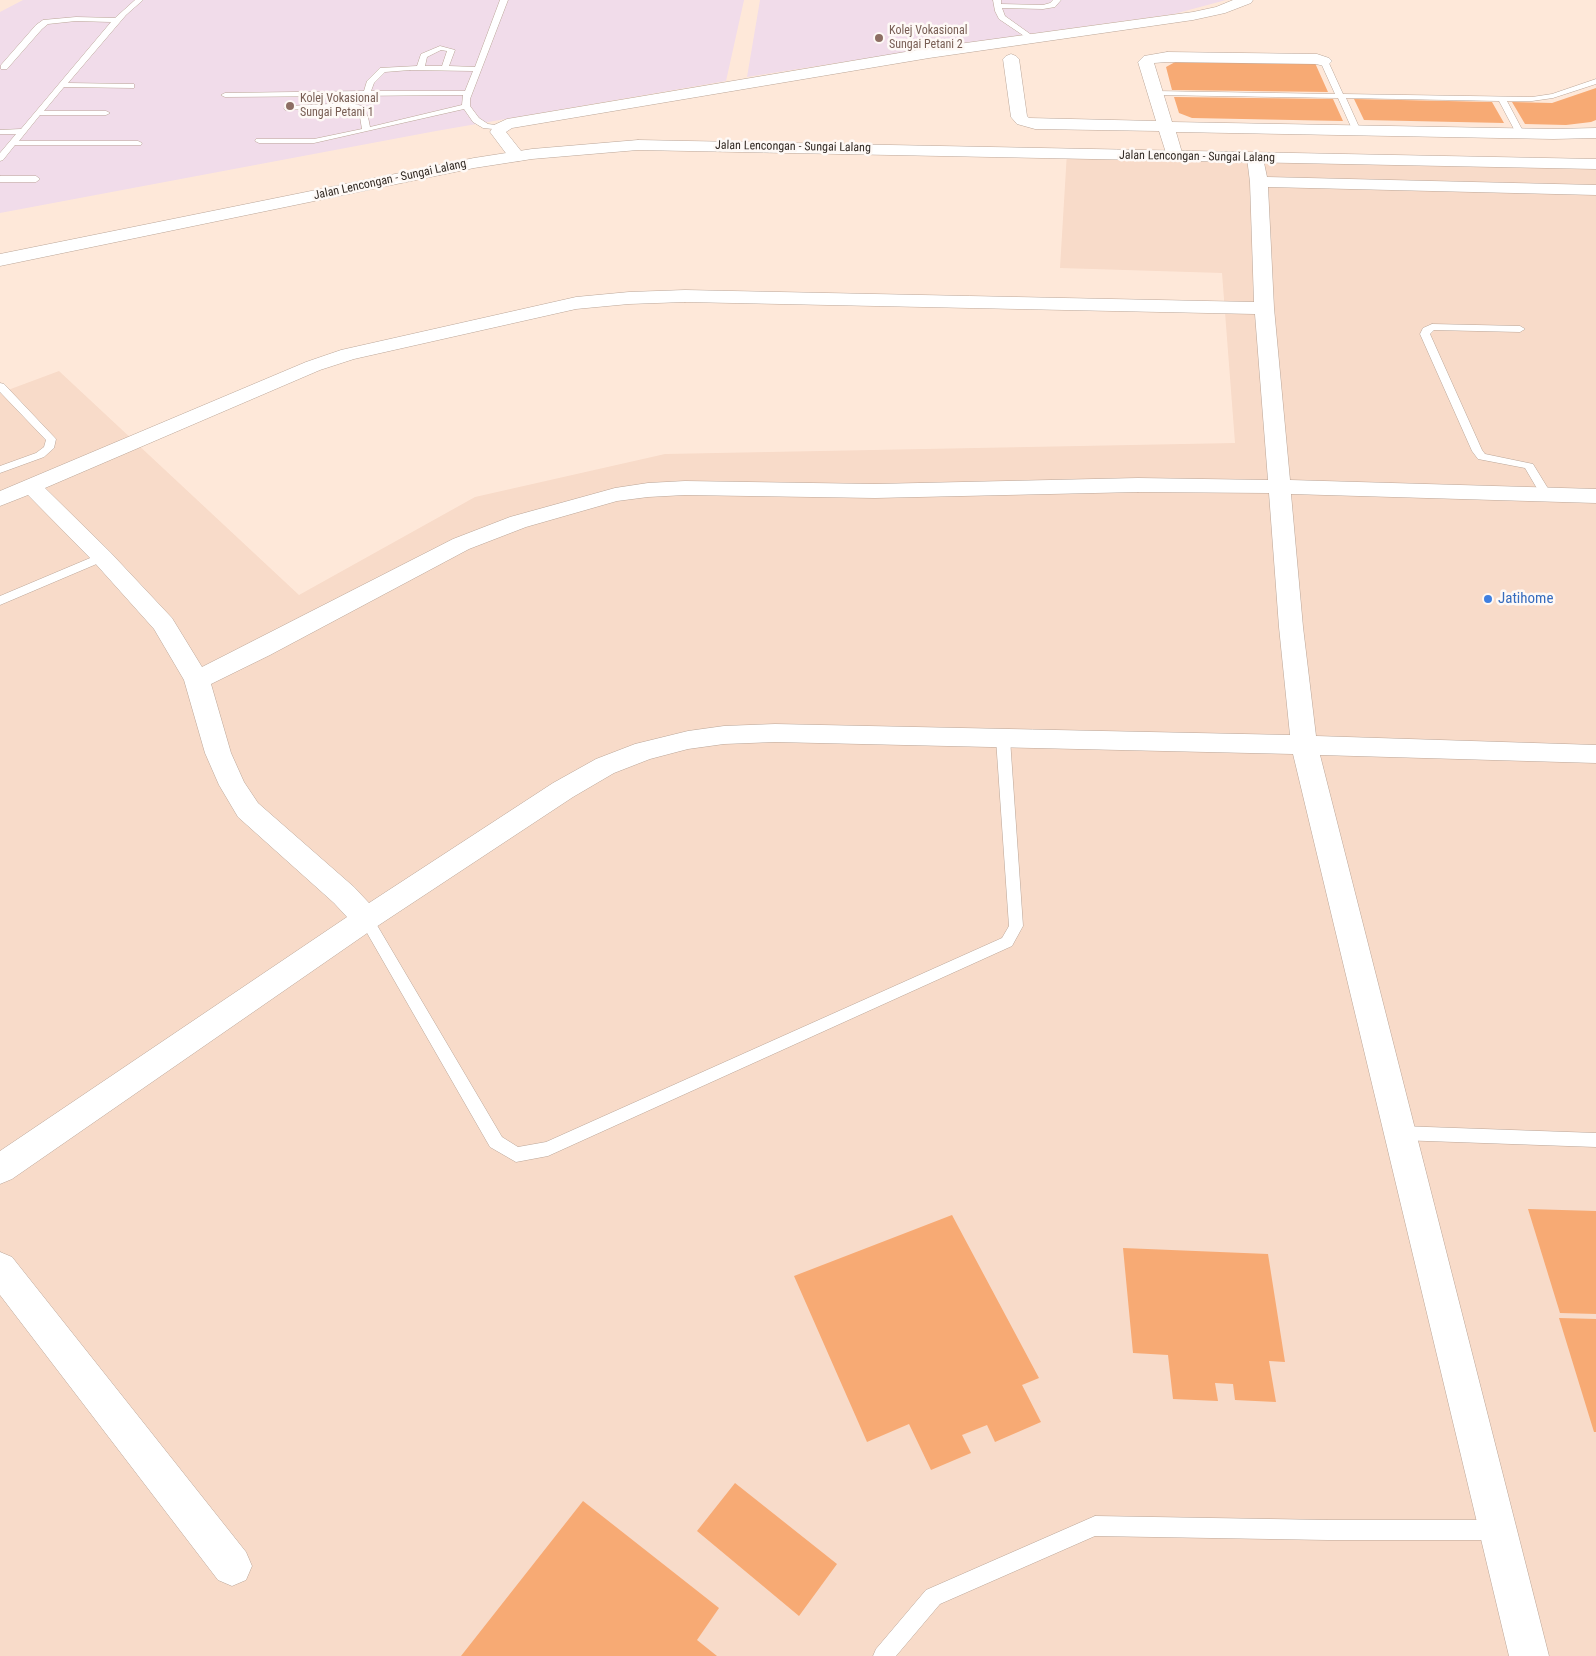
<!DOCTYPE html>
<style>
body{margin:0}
canvas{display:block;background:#fee8d9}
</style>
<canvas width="1596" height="1656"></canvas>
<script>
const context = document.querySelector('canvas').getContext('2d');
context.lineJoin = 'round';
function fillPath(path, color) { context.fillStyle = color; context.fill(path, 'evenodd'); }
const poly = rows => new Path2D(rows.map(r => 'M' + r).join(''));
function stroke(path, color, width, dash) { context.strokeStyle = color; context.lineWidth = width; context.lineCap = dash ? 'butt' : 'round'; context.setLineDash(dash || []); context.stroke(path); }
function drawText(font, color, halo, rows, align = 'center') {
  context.font = font + ' "Roboto Condensed",sans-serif'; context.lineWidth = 5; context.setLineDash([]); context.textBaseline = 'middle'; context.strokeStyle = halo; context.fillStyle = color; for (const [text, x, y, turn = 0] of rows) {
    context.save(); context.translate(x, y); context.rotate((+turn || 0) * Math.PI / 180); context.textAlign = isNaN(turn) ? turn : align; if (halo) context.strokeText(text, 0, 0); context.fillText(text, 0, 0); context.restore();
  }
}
const built = poly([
 [1067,152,1596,164,1596,1656,0,1656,0,393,59,371,299,595,475,497,665,454,1235,443,1222,273,1060,268]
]);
const education = poly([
 [23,0,744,0,726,81,436,131,0,213,0,12],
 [760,0,1226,0,1174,14,958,44,747,77]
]);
const building = poly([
 [1177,61,1315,63,1328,92,1172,90,1166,67],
 [1596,88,1596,120,1591,122,1566,125,1525,124,1512,102,1552,103],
 [1174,97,1333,99,1343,121,1192,118,1179,113],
 [1354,99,1492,102,1504,123,1364,120],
 [1528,1209,1596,1211,1596,1314,1560,1313],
 [952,1215,1039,1378,1022,1385,1041,1422,995,1442,987,1425,962,1435,971,1453,931,1470,909,1424,867,1442,794,1276],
 [1123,1248,1268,1254,1285,1362,1269,1361,1276,1402,1235,1400,1233,1384,1215,1383,1218,1401,1173,1399,1168,1355,1133,1353],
 [1559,1318,1596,1319,1596,1432,1594,1432],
 [735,1483,837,1564,799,1616,697,1531],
 [583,1501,719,1608,697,1640,717,1656,461,1656]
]);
const service = poly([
 [135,0,143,0,126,15,68,83,131,84,134,84,134,88,64,87,44,111,106,111,110,113,106,115,40,115,19,141,138,141,142,143,141,145,15,145,3,160,0,161,0,153,16,134,0,134,0,130,21,129,111,22,76,21,48,24,42,29,7,69,1,69,1,65,36,25,43,20,76,17,115,18,135,0],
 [500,0,508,0,470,99,470,106,479,118,488,124,503,126,503,130,483,128,473,122,464,109,314,143,259,143,255,141,256,139,314,139,362,129,360,117,356,110,348,107,285,110,284,108,288,106,351,103,362,106,368,117,370,127,462,105,463,95,225,97,221,95,225,93,364,91,367,81,380,68,417,66,421,54,440,46,455,50,449,66,475,67,500,0],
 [441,50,447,51,442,66,425,66,427,57,441,50],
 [410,70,473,71,465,91,371,91,374,83,385,72,410,70],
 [993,0,1001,0,1001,4,1043,5,1050,3,1053,0,1061,0,1055,7,1043,9,1002,8,1005,16,1033,36,1033,40,1030,40,999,19,995,11,993,0],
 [1321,59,1328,61,1343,94,1532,97,1552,94,1596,79,1596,84,1553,98,1532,101,1507,101,1524,133,1520,135,1516,133,1499,101,1346,98,1360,129,1356,131,1352,129,1338,98,1155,95,1151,93,1155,91,1335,94,1320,61,1321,59],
 [0,176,36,176,40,179,36,182,0,182,0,176],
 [1432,324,1520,326,1525,329,1520,332,1434,330,1430,334,1482,450,1485,454,1533,464,1552,495,1550,497,1542,497,1525,468,1478,459,1472,451,1420,334,1423,328,1432,324],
 [0,383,4,384,56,439,54,448,44,457,0,473,0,466,36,453,44,447,46,440,0,392,0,383],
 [102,553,108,557,106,560,0,605,0,596,102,553],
 [1003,734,1008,736,1010,739,1023,926,1012,946,548,1156,516,1162,490,1147,359,919,361,915,366,913,371,915,502,1137,518,1147,546,1142,1002,938,1009,926,996,739,998,736,1003,734],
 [1399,1126,1596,1133,1596,1147,1399,1140,1393,1138,1391,1133,1393,1128,1399,1126],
 [1095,1516,1328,1520,1497,1520,1504,1523,1507,1530,1504,1537,1497,1540,1328,1540,1095,1536,940,1604,896,1656,873,1656,876,1649,926,1590,1095,1516]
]);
const minor = poly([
 [1233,0,1253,0,1251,3,1225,13,1193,20,929,58,512,128,506,132,525,156,523,160,517,161,511,160,490,132,494,125,507,119,929,48,1193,12,1216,7,1233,0],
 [1167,52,1317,54,1329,58,1332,61,1329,64,1324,66,1316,64,1167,62,1154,63,1172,122,1553,129,1596,128,1596,138,1553,139,1176,132,1183,156,1181,160,1175,161,1169,160,1167,156,1159,131,1035,129,1017,124,1011,117,1003,59,1006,56,1011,54,1016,56,1019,59,1027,116,1029,118,1156,121,1138,62,1144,56,1167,52],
 [1255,153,1261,154,1263,158,1267,177,1596,185,1596,195,1268,187,1274,308,1290,480,1596,489,1596,503,1291,494,1303,627,1316,736,1596,745,1596,763,1320,755,1549,1656,1509,1656,1293,754,775,742,724,744,688,749,650,759,614,773,573,797,376,927,12,1179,0,1184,0,1151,347,917,334,903,238,817,219,785,205,753,184,680,154,629,94,562,28,495,0,506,0,491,306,362,341,350,576,297,629,292,685,290,1254,302,1250,182,1247,158,1249,154,1255,153],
 [685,302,1255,314,1268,480,1138,478,875,484,685,481,648,483,615,488,510,517,453,539,202,667,172,618,110,552,45,488,320,370,354,359,576,309,629,304,685,302],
 [1138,492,1269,493,1279,627,1290,735,775,724,724,726,688,731,635,744,596,759,553,783,369,903,354,887,258,803,244,782,231,753,211,684,270,655,469,549,526,527,617,501,648,497,685,495,875,498,1138,492],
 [0,1252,12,1257,246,1552,252,1566,246,1580,232,1586,218,1580,0,1295,0,1252]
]);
const tertiary = poly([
 [638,140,1596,159,1596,169,638,150,532,159,474,168,0,266,0,254,474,158,532,149,638,140]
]);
const markers = [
 [879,38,5,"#8d6e63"],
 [290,106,5,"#8d6e63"],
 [1488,599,5,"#3f7fe0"]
];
const farEducationnames = [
 ["Kolej Vokasional",889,31],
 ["Sungai Petani 2",889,45],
 ["Kolej Vokasional",300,99],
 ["Sungai Petani 1",300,113]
];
const farStreetnames = [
 ["Jalan Lencongan - Sungai Lalang",793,147,1],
 ["Jalan Lencongan - Sungai Lalang",1197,157,1],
 ["Jalan Lencongan - Sungai Lalang",390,180,-12]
];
const shopNames = [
 ["Jatihome",1498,599]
];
fillPath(built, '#f8dbc9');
fillPath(education, '#f1dcea');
fillPath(building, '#f7aa74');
stroke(service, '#bba698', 1);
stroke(minor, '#bba698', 1);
stroke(tertiary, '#bba698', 1);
fillPath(service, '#fff');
fillPath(minor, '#fff');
fillPath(tertiary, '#fff');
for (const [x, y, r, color] of markers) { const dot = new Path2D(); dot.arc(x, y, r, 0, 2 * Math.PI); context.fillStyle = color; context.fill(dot); stroke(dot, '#fef9f6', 2); }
drawText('12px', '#785e54', '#fef9f6', farEducationnames, 'left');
drawText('12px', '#342c26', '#fef9f6', farStreetnames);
drawText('15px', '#366cbe', '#fef9f6', shopNames, 'left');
</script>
